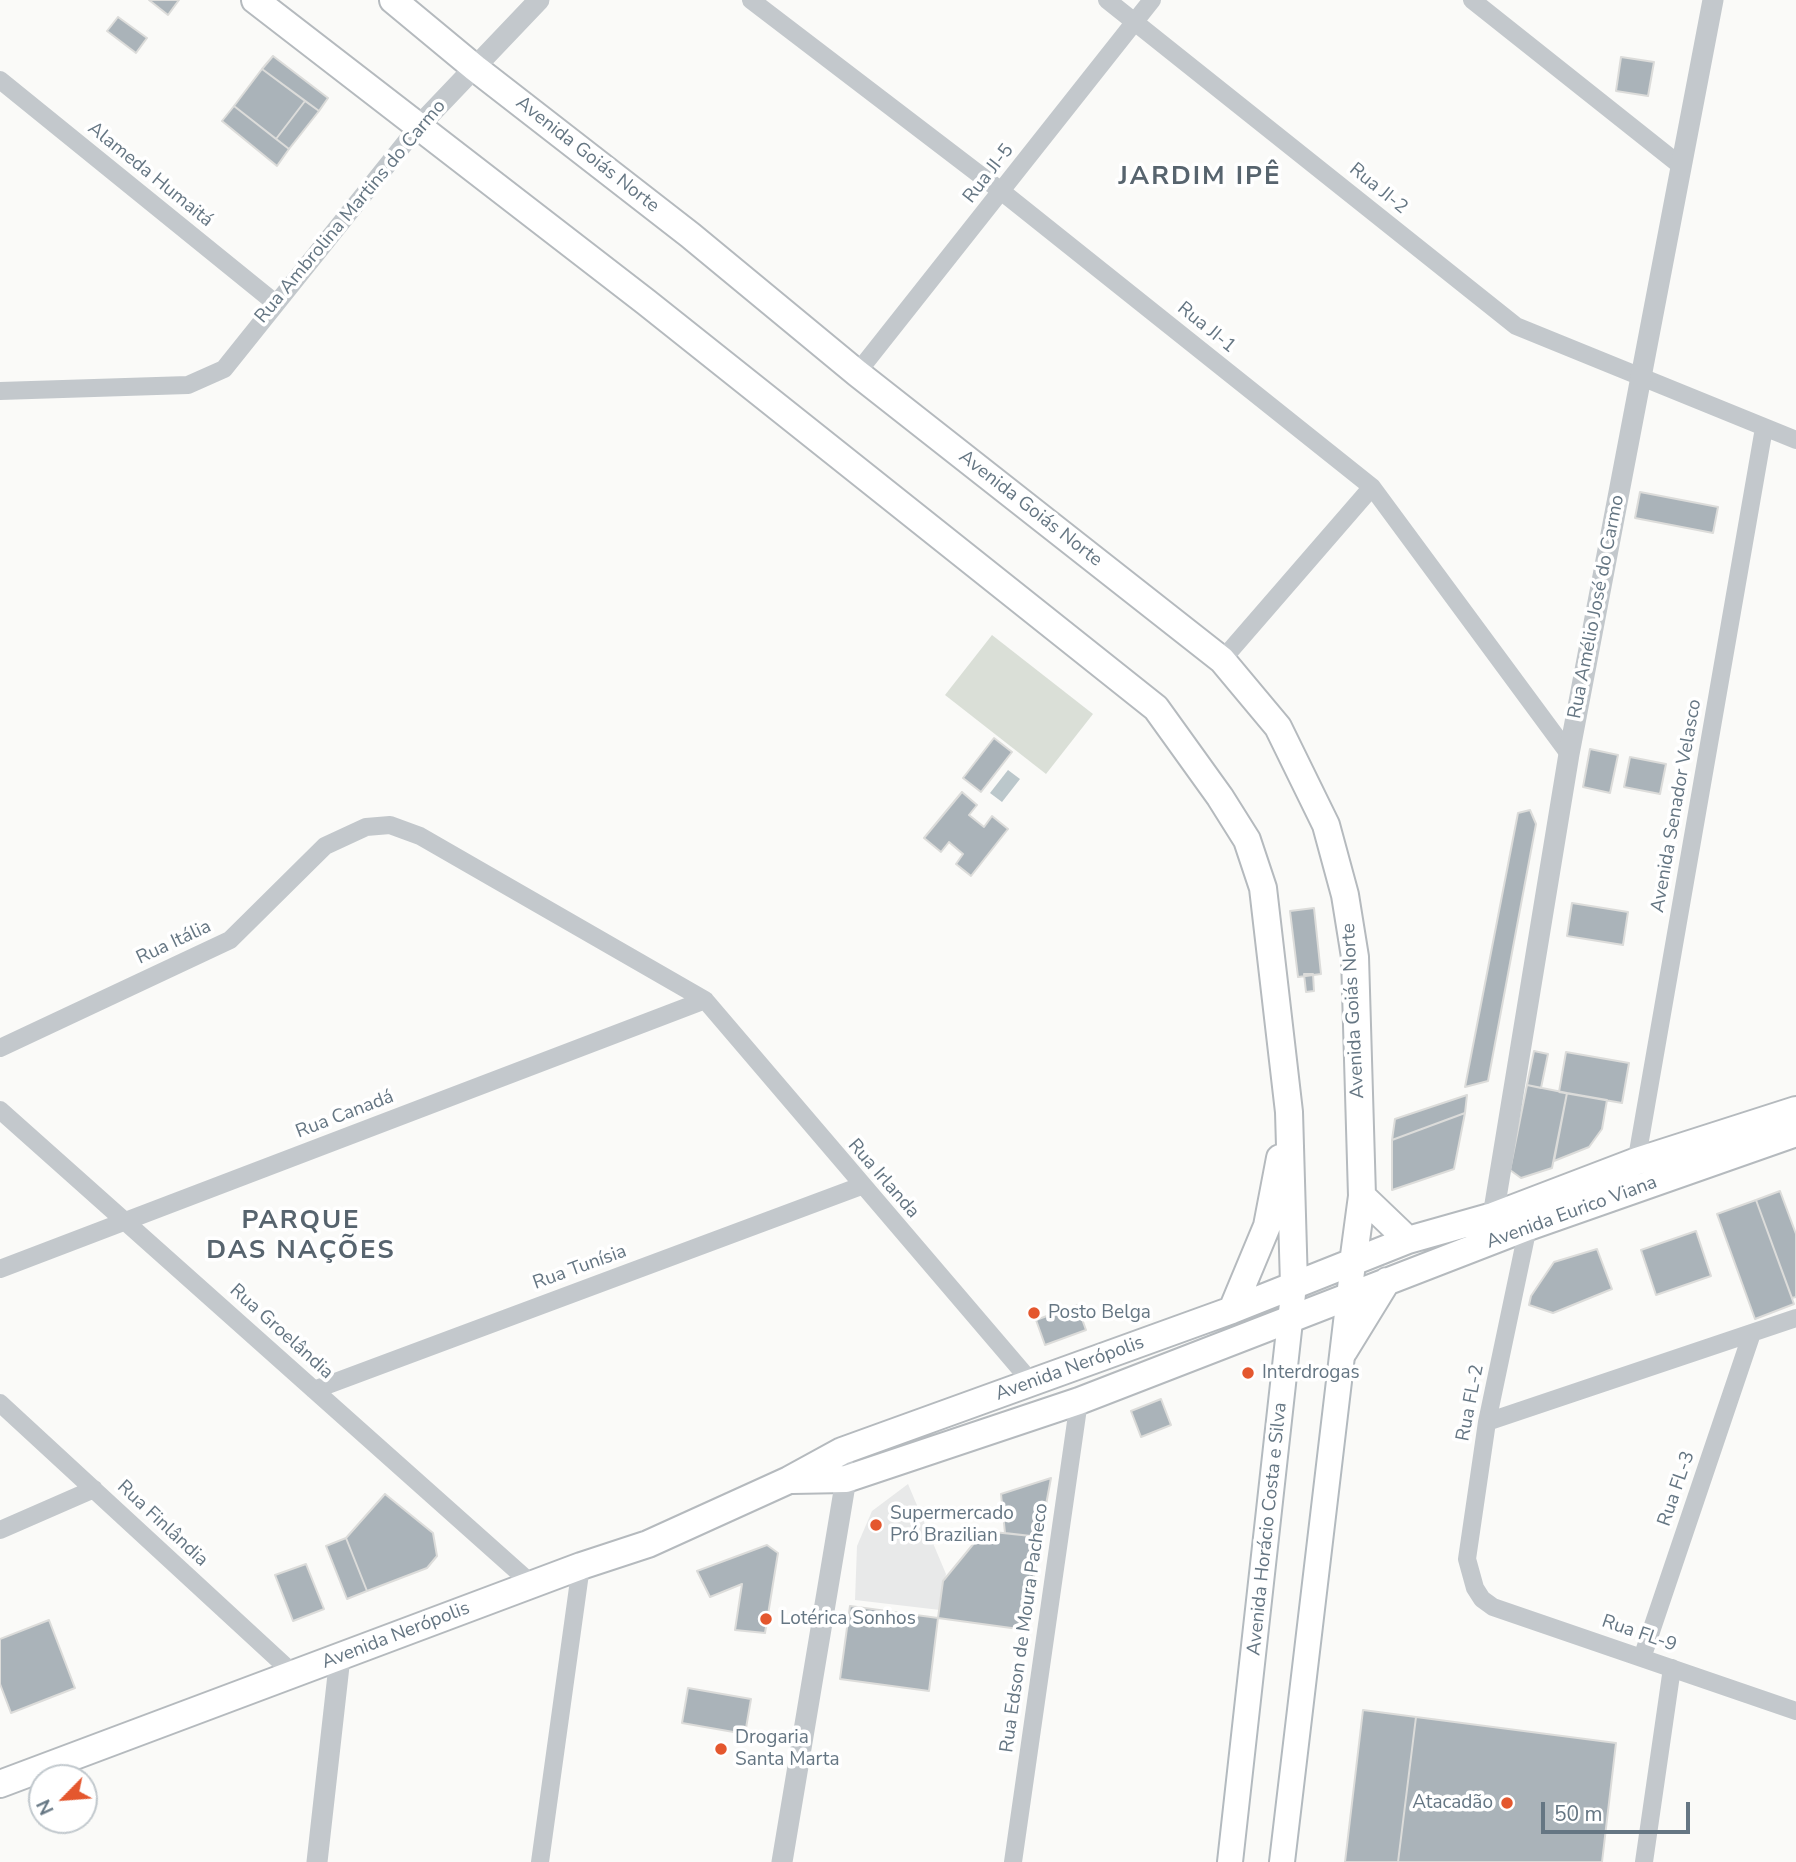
<!DOCTYPE html>
<meta charset="utf-8">
<style>
body{margin:0}
#map{position:relative;width:1796px;height:1862px;overflow:hidden;background:#fafaf8;font-family:"Nunito Sans",sans-serif}
canvas{display:block}
.north{position:absolute;left:28px;top:1764px;width:70px;height:70px;box-sizing:border-box;background:#fff;border:2px solid #c1c8cd;border-radius:50%;rotate:245deg;font-size:19px;font-weight:700;line-height:28px;text-align:center;color:#657683}
.north::after{content:'';display:block;margin:auto;width:24px;height:32px;background:#e4572e;clip-path:polygon(50% 0,100% 100%,50% 72%,0 100%)}
.scale{position:absolute;left:1541px;top:1802px;width:149px;height:32px;box-sizing:border-box;border:4px solid #657683;border-top:0;padding-left:9px;font-size:21px;line-height:24px;white-space:nowrap;color:#657683;-webkit-text-stroke:5px #fff;paint-order:stroke}
</style>
<div id="map">
<canvas width="1796" height="1862"></canvas>
<div class="north">N</div>
<div class="scale">50 m</div>
</div>
<script>
const context = document.querySelector('canvas').getContext('2d');
context.lineJoin = 'round';
function fillPath(path, color) { context.fillStyle = color; context.fill(path, 'evenodd'); }
const poly = rows => new Path2D(rows.map(r => 'M' + r).join(''));
function stroke(path, color, width, dash) { context.strokeStyle = color; context.lineWidth = width; context.lineCap = dash ? 'butt' : 'round'; context.setLineDash(dash || []); context.stroke(path); }
function drawText(font, color, halo, rows, align = 'center') {
  context.font = font + ' "Nunito Sans",sans-serif'; context.lineWidth = 7; context.setLineDash([]); context.textBaseline = 'middle'; context.strokeStyle = halo; context.fillStyle = color; for (const [text, x, y, turn = 0] of rows) {
    context.save(); context.translate(x, y); context.rotate((+turn || 0) * Math.PI / 180); context.textAlign = isNaN(turn) ? turn : align; if (halo) context.strokeText(text, 0, 0); context.fillText(text, 0, 0); context.restore();
  }
}
const built = poly([
 [908,1484,946,1574,940,1610,855,1600,857,1546,872,1511]
]);
const green = poly([
 [992,635,1093,714,1046,774,945,695]
]);
const water = poly([
 [1008,770,1020,779,1002,802,990,793]
]);
const building = poly([
 [149,0,179,0,168,15,149,0],
 [118,17,147,38,136,53,107,31,118,17],
 [273,56,328,98,319,111,262,69,273,56],
 [1621,57,1654,62,1648,96,1616,91,1621,57],
 [262,69,305,101,276,139,234,106,262,69],
 [305,101,319,111,289,149,276,139,305,101],
 [234,106,289,149,277,166,222,121,234,106],
 [1640,492,1718,507,1713,533,1635,518,1640,492],
 [994,738,1012,752,981,792,963,778,994,738],
 [1590,749,1618,755,1610,793,1583,787,1590,749],
 [1630,757,1666,764,1660,794,1624,787,1630,757],
 [962,792,977,805,969,815,984,827,992,816,1008,829,971,876,956,864,963,854,949,842,941,852,924,838,962,792],
 [1530,810,1536,824,1488,1081,1465,1087,1518,813,1530,810],
 [1572,903,1628,912,1623,945,1567,936,1572,903],
 [1314,908,1321,974,1298,977,1290,911,1314,908],
 [1304,974,1313,974,1314,991,1306,992,1304,974],
 [1534,1051,1548,1054,1541,1088,1527,1085,1534,1051],
 [1566,1052,1629,1063,1622,1103,1559,1092,1566,1052],
 [1527,1085,1567,1093,1552,1168,1521,1178,1510,1170,1527,1085],
 [1567,1093,1607,1100,1602,1129,1589,1147,1554,1161,1567,1093],
 [1467,1095,1465,1113,1392,1140,1395,1119,1467,1095],
 [1465,1113,1454,1169,1392,1190,1392,1140,1465,1113],
 [1780,1191,1796,1234,1796,1297,1792,1298,1756,1200,1780,1191],
 [1756,1200,1794,1304,1755,1319,1717,1214,1756,1200],
 [1696,1231,1711,1276,1656,1295,1641,1250,1696,1231],
 [1597,1249,1612,1289,1553,1313,1529,1305,1531,1296,1554,1262,1597,1249],
 [1077,1305,1086,1330,1045,1345,1036,1320,1077,1305],
 [1161,1399,1171,1425,1141,1437,1131,1411,1161,1399],
 [1051,1478,1040,1537,1005,1533,1001,1494,1051,1478],
 [385,1494,433,1533,437,1556,427,1568,367,1591,346,1538,385,1494],
 [984,1531,1040,1537,1026,1630,938,1618,943,1581,984,1531],
 [346,1538,367,1591,347,1599,326,1546,346,1538],
 [767,1545,778,1553,765,1633,735,1630,742,1584,710,1597,697,1571,767,1545],
 [306,1564,324,1609,293,1621,275,1575,306,1564],
 [850,1606,938,1618,929,1691,840,1679,850,1606],
 [49,1620,75,1688,11,1713,0,1684,0,1639,49,1620],
 [688,1688,751,1699,745,1734,682,1723,688,1688],
 [1363,1710,1416,1717,1398,1862,1345,1862,1363,1710],
 [1416,1717,1616,1743,1602,1862,1398,1862,1416,1717]
]);
const minor = poly([
 [751,0,1001,191,1372,487,1569,754],
 [1107,0,1516,326,1796,440],
 [1472,0,1681,166],
 [0,80,274,302],
 [857,373,1152,0],
 [0,391,188,385,224,369,417,128],
 [1222,660,1372,487],
 [0,1048,230,940,325,846,366,827,390,825,420,836,705,1000,1033,1384],
 [0,1110,533,1585],
 [1635,1169,1764,428],
 [1528,1227,1487,1422,1467,1559,1475,1588,1482,1599,1493,1607,1796,1711],
 [0,1269,705,1000],
 [314,1390,861,1186],
 [0,1403,295,1675],
 [1487,1422,1796,1318],
 [0,1530,94,1489],
 [1642,1658,1752,1333],
 [540,1862,581,1566],
 [1013,1862,1079,1401],
 [1644,1862,1672,1668]
]);
const tertiary = poly([
 [417,128,539,0],
 [1493,1216,1569,754,1713,0],
 [317,1862,340,1657],
 [782,1862,846,1479,844,1467]
]);
const secondary = poly([
 [1230,1862,1294,1285],
 [1282,1862,1353,1263]
]);
const primary = poly([
 [255,0,646,302,1156,708,1220,797,1247,840,1263,888,1289,1112,1294,1285],
 [393,0,475,68,690,235,857,373,1222,660,1278,727,1326,825,1345,895,1355,957,1362,1196,1353,1263],
 [1362,1196,1408,1240],
 [1232,1310,1267,1226,1280,1158],
 [1344,1351,1387,1281],
 [792,1480,846,1479,1079,1401,1528,1227,1796,1133],
 [0,1784,581,1566,648,1544,789,1480,842,1451,1232,1310,1408,1240,1493,1216,1637,1161,1796,1110]
]);
const markers = [
 [1034,1313,7,"#e4572e"],
 [1248,1373,7,"#e4572e"],
 [876,1525,7,"#e4572e"],
 [766,1619,7,"#e4572e"],
 [721,1749,7,"#e4572e"],
 [1507,1803,7,"#e4572e"]
];
const streetNames = [
 ["Avenida Goiás Norte",587,155,38],
 ["Rua JI-5",989,174,-52],
 ["Alameda Humaitá",150,175,39],
 ["Rua JI-2",1378,189,39],
 ["Rua Ambrolina Martins do Carmo",351,212,-50],
 ["Rua JI-1",1206,328,39],
 ["Avenida Goiás Norte",1030,509,38],
 ["Rua Amélio José do Carmo",1597,607,-79],
 ["Avenida Senador Velasco",1677,806,-80],
 ["Rua Itália",174,943,-25],
 ["Avenida Goiás Norte",1354,1011,-93],
 ["Rua Canadá",345,1115,-21],
 ["Rua Irlanda",883,1179,49],
 ["Avenida Eurico Viana",1572,1213,-20],
 ["Rua Tunísia",580,1268,-20],
 ["Rua Groelândia",281,1332,42],
 ["Avenida Nerópolis",1070,1369,-20],
 ["Rua FL-2",1471,1403,-79],
 ["Rua FL-3",1677,1489,-71],
 ["Rua Finlândia",162,1524,43],
 ["Avenida Horácio Costa e Silva",1268,1529,-84],
 ["Rua Edson de Moura Pacheco",1025,1628,-82],
 ["Rua FL-9",1639,1634,19],
 ["Avenida Nerópolis",396,1636,-21]
];
const poiNames = [
 ["Posto Belga",1048,1313],
 ["Interdrogas",1262,1373],
 ["Supermercado",890,1514],
 ["Pró Brazilian",890,1536],
 ["Lotérica Sonhos",780,1619],
 ["Drogaria",735,1738],
 ["Santa Marta",735,1760],
 ["Atacadão",1493,1803,"right"]
];
const districtNames = [
 ["JARDIM IPÊ",1200,178],
 ["PARQUE",301,1222],
 ["DAS NAÇÕES",301,1252]
];
fillPath(built, '#e8e9e9');
fillPath(green, '#dadfd7');
fillPath(water, '#bbc7cb');
fillPath(building, '#aab3b9');
stroke(building, '#dcdcda', 2);
stroke(secondary, '#b3babf', 28);
stroke(primary, '#b5babe', 30);
stroke(minor, '#c3c8cc', 18);
stroke(tertiary, '#c3c8cc', 21);
stroke(secondary, '#fff', 24);
stroke(primary, '#fff', 26);
for (const [x, y, r, color] of markers) { const dot = new Path2D(); dot.arc(x, y, r, 0, 2 * Math.PI); context.fillStyle = color; context.fill(dot); stroke(dot, '#fff', 2.5); }
drawText('19px', '#657683', '#fff', streetNames);
drawText('19px', '#657683', '#fff', poiNames, 'left');
context.letterSpacing = '2px';
drawText('bold 26px', '#57646e', '#fff', districtNames);
context.letterSpacing = '0px';
</script>
